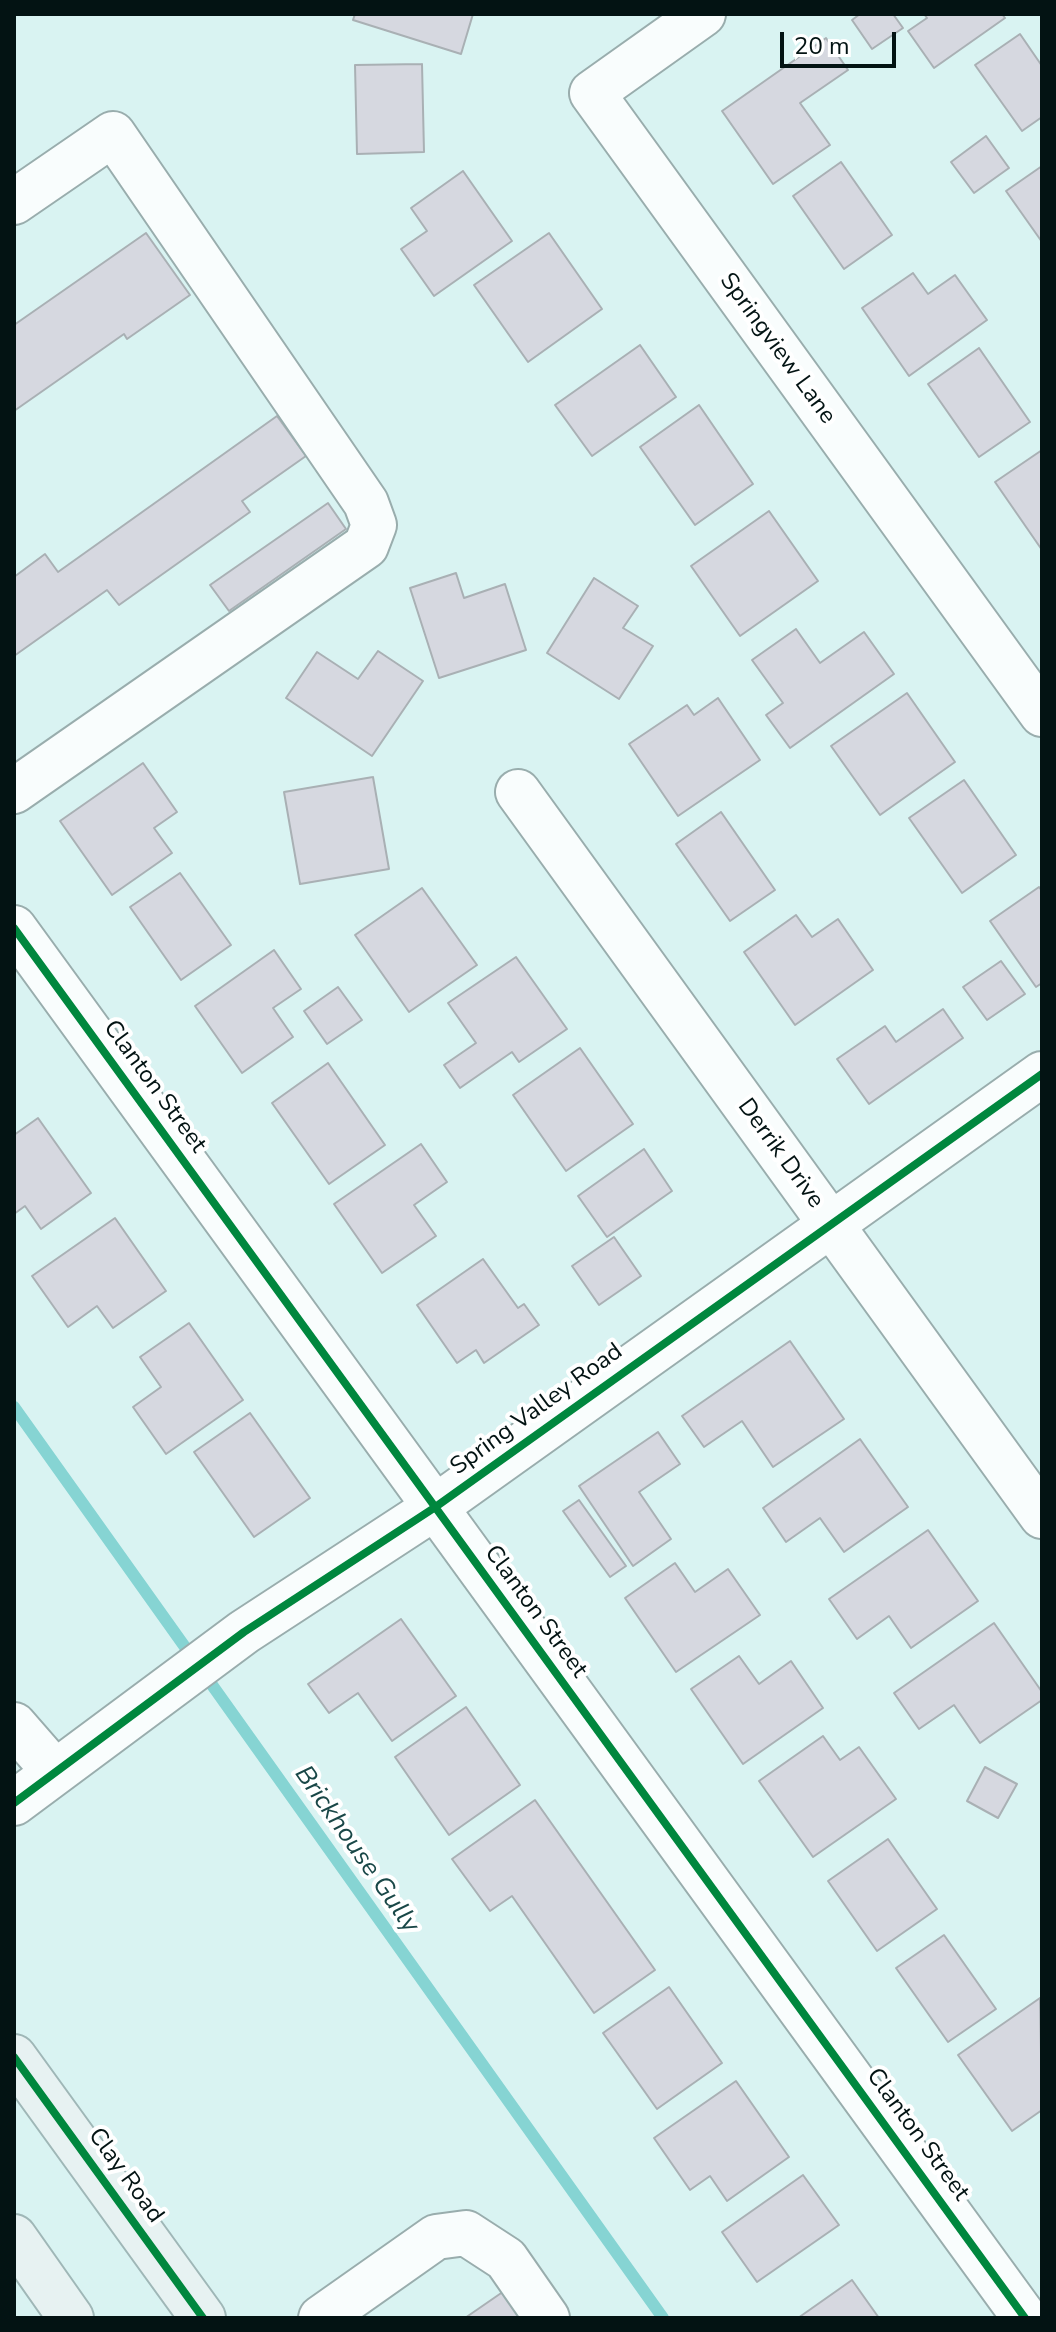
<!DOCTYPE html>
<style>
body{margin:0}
#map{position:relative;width:1056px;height:2332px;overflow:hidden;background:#d9f3f2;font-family:"Nunito Sans",sans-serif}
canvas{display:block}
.frame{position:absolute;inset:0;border:16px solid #031313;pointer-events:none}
.scale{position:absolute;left:780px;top:32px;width:116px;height:36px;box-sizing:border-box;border:4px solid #031313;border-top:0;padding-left:10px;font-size:24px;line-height:28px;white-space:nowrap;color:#031313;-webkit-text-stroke:6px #fff;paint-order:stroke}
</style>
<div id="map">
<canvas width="1056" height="2332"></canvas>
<div class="frame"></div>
<div class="scale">20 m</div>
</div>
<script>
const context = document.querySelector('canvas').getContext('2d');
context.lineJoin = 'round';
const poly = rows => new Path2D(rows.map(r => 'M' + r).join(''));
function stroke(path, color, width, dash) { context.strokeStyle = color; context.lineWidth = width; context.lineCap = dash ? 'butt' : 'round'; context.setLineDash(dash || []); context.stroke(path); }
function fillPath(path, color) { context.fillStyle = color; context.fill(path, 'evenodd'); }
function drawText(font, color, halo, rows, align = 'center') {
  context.font = font + ' "Nunito Sans",sans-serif'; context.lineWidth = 8; context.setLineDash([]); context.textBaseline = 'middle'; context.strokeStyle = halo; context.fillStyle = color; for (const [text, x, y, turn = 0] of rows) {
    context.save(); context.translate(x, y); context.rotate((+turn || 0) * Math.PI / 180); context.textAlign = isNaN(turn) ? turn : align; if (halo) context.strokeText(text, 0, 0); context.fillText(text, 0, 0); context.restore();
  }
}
const stream = poly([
 [14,1407,663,2318]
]);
const building = poly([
 [355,14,473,14,461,54,353,20,355,14],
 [860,14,893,14,903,28,872,49,852,20,860,14],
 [924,14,1002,14,1005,18,934,68,908,31,927,18,924,14],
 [1020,34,1042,66,1042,117,1022,131,975,65,1020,34],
 [826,38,848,70,800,103,830,145,773,184,722,111,826,38],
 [422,64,424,152,357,154,355,65,422,64],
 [986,136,1009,168,974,193,951,162,986,136],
 [841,162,892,235,844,269,793,196,841,162],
 [1042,166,1042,242,1006,191,1042,166],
 [463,171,512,241,434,296,401,249,427,231,411,208,463,171],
 [146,233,190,295,127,339,124,334,14,411,14,325,146,233],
 [549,233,602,309,528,362,474,285,549,233],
 [913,273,928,294,955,275,987,320,909,376,862,308,913,273],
 [640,345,676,397,592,456,555,405,640,345],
 [979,348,1030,422,979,457,928,384,979,348],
 [699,405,753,484,695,525,640,447,699,405],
 [277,416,306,456,242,501,250,512,119,605,107,590,14,656,14,577,45,554,58,572,277,416],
 [1042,450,1042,550,995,482,1042,450],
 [328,503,346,529,229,611,210,585,328,503],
 [769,511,818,581,740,636,691,566,769,511],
 [456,573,464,598,505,584,526,650,439,678,410,588,456,573],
 [594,578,638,606,623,628,653,646,619,699,547,653,594,578],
 [796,629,820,663,864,632,894,674,790,748,766,715,783,703,752,660,796,629],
 [378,651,423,681,372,756,286,698,317,652,358,679,378,651],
 [907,693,955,762,880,815,831,746,907,693],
 [718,698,760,760,678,816,629,744,687,705,694,715,718,698],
 [143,763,177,812,154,828,172,853,112,895,60,821,143,763],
 [373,777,389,869,300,884,284,792,373,777],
 [964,780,1016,855,962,893,909,818,964,780],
 [721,812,775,890,730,921,676,844,721,812],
 [180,873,231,945,181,980,130,907,180,873],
 [1039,887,1042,891,1042,983,1036,987,990,921,1039,887],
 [422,888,477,965,409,1012,355,935,422,888],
 [796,915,812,937,838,919,873,970,795,1025,744,952,796,915],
 [274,950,301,989,273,1008,293,1037,242,1073,195,1006,274,950],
 [516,957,567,1029,519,1062,512,1052,460,1088,444,1065,476,1043,448,1003,516,957],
 [1001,961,1025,994,987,1020,963,987,1001,961],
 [338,987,362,1020,327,1044,304,1011,338,987],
 [943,1009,963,1038,869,1104,837,1059,885,1026,896,1042,943,1009],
 [580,1048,633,1124,566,1171,513,1095,580,1048],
 [328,1063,385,1145,329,1184,272,1103,328,1063],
 [38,1118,91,1193,41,1229,25,1206,14,1214,14,1135,38,1118],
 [421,1144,447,1182,414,1205,436,1236,382,1273,334,1204,421,1144],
 [644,1149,672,1191,607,1237,578,1196,644,1149],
 [115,1218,166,1291,113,1328,97,1306,68,1327,32,1276,115,1218],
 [614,1237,641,1276,599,1305,572,1266,614,1237],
 [483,1259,518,1308,524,1304,539,1325,484,1363,476,1350,457,1363,417,1305,483,1259],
 [189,1323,243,1400,166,1454,133,1407,161,1387,140,1357,189,1323],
 [790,1341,844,1419,773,1467,742,1421,704,1447,682,1416,790,1341],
 [250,1413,310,1498,254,1537,194,1452,250,1413],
 [658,1432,680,1464,639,1492,671,1539,633,1566,579,1486,658,1432],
 [860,1439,908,1507,844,1552,820,1518,786,1542,763,1508,860,1439],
 [579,1500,626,1566,610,1577,563,1511,579,1500],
 [928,1530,978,1601,911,1648,889,1616,857,1639,829,1599,928,1530],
 [675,1563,695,1592,728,1569,760,1615,676,1672,625,1598,675,1563],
 [401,1619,456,1696,392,1741,358,1693,329,1713,308,1684,401,1619],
 [994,1623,1042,1692,1042,1700,980,1743,954,1705,919,1729,894,1693,994,1623],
 [739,1656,759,1684,791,1661,823,1708,743,1764,691,1689,739,1656],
 [466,1707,520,1785,449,1835,395,1757,466,1707],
 [823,1736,840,1760,859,1747,896,1799,813,1857,759,1781,823,1736],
 [985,1767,1017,1784,998,1818,967,1801,985,1767],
 [535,1800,655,1970,594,2013,512,1896,490,1911,452,1859,535,1800],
 [888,1839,937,1909,877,1951,828,1881,888,1839],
 [944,1935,996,2009,948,2042,896,1968,944,1935],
 [669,1987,722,2063,657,2109,603,2033,669,1987],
 [1040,1998,1042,2110,1012,2131,958,2055,1040,1998],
 [736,2081,789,2157,727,2201,710,2176,690,2190,654,2138,736,2081],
 [803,2175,839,2225,757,2282,722,2232,803,2175],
 [852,2280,879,2318,798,2318,852,2280],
 [507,2289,527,2318,465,2318,507,2289]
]);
const minor = poly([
 [703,14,592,93,1042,714],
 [14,202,113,134,366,503,374,525,366,546,14,791],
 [518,792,1042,1516],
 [14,928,1025,2318],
 [14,1725,55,1772],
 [14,1803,244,1632,434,1508,1042,1074],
 [321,2318,436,2237,466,2233,506,2259,547,2318]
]);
const major = poly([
 [14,2057,203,2318],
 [14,2237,71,2318]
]);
const cycleway = poly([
 [14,928,1025,2318],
 [14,1803,244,1632,434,1508,1042,1074],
 [14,2057,203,2318]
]);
const streetNames = [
 ["Springview Lane",777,349,54],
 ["Clanton Street",154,1087,54],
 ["Derrik Drive",780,1154,54],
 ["Spring Valley Road",537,1410,-36],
 ["Clanton Street",535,1612,54],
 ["Clanton Street",917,2135,54],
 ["Clay Road",125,2176,54]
];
const waterNames = [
 ["Brickhouse Gully",356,1850,55]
];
stroke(stream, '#86d4d3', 12);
fillPath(building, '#d6d8e0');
stroke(building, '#a9b0b4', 2);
stroke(minor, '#99adad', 48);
stroke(major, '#9fb7b7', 48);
stroke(minor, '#f9fdfd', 44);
stroke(major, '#e7f2f2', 44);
stroke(cycleway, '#00873e', 8);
drawText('24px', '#031313', '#fff', streetNames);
drawText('italic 26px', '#194747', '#fff', waterNames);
</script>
